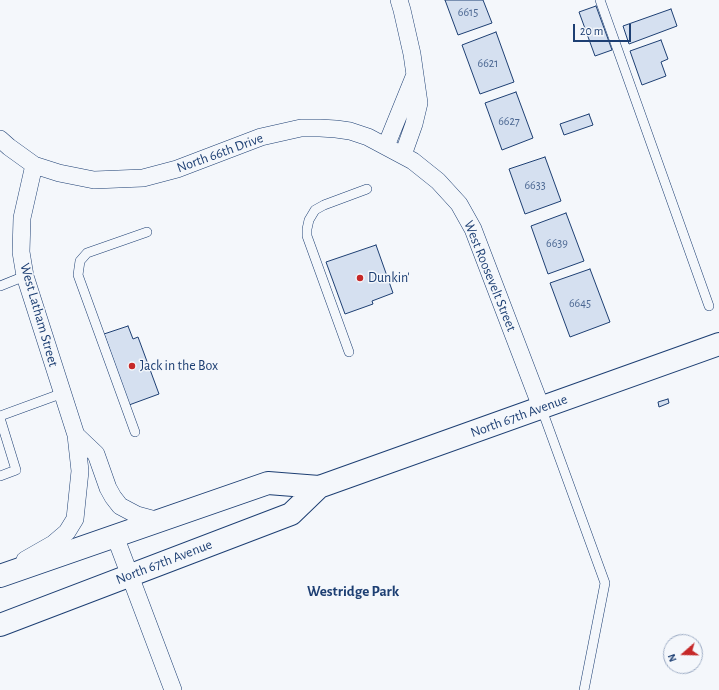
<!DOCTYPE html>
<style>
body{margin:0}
#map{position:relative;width:719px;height:690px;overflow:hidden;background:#f4f7fb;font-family:"Alegreya Sans",sans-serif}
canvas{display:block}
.north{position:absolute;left:663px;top:634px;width:40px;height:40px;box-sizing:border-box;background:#f4f7fb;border:1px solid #9eadc5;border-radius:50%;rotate:250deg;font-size:11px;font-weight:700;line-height:16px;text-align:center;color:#1d3f73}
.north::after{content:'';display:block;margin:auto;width:14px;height:18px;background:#c62828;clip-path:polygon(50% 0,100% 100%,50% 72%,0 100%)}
.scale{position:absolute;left:573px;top:24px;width:58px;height:18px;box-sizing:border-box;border:2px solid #1d3f73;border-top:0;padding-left:5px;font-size:12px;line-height:14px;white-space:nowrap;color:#1d3f73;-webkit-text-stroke:3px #f4f7fb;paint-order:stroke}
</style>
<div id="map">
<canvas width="719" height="690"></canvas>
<div class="north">N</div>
<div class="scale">20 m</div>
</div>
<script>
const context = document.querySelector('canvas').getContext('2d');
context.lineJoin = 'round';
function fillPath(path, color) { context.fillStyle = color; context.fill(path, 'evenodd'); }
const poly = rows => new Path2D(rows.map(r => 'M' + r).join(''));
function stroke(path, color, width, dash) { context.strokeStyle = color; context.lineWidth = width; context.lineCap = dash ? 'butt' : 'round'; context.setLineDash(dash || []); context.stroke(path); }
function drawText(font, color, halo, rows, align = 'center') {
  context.font = font + ' "Alegreya Sans",sans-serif'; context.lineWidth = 3; context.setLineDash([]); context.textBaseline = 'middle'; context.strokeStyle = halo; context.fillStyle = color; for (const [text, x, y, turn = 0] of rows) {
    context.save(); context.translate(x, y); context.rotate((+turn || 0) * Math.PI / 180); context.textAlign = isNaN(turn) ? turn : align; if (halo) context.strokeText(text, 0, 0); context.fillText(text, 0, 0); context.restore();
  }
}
const building = poly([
 [445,0,483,0,492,23,458,35,445,0],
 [596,6,612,50,595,56,579,12,596,6],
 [671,9,677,26,629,44,623,26,671,9],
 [496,32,514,82,480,94,462,45,496,32],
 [661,40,668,59,661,62,666,76,642,85,630,51,661,40],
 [516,92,533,138,502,150,485,103,516,92],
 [589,114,593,125,564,135,560,124,589,114],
 [545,157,561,201,525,214,509,169,545,157],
 [566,213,584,261,548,274,531,226,566,213],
 [376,245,393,293,372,301,373,304,345,314,326,262,376,245],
 [590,269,610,322,570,337,550,283,590,269],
 [128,326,133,339,138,337,159,394,129,405,104,334,128,326],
 [668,399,669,403,659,407,658,402,668,399]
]);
const service = poly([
 [600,0,709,306],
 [0,286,25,276],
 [349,352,307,236,307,229,309,220,315,210,324,205,367,189],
 [541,407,605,583,584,690],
 [0,416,63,393],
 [0,418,16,470,0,476],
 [135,432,78,275,80,261,87,253,147,232]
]);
const minor = poly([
 [399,0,402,10,412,54,419,103,414,124,403,155],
 [0,139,9,147,34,165,59,173,94,180,143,178,177,169,261,137,301,128,320,128,336,129,350,131,368,137,413,161,438,181,459,204,473,229,541,407],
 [386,146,414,77],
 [76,435,96,454,108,488,113,497,120,506,137,515,159,521],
 [115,536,173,690],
 [25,560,53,544,67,532,75,519,80,471,76,435,25,276,21,252,22,218,34,165]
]);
const secondary = poly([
 [0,576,268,483,319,487],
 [0,625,291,514,319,487,719,344]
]);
const markers = [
 [360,278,4,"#c62828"],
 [132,366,4,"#c62828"]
];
const numberNames = [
 ["6615",468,12],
 ["6621",488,63],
 ["6627",509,121],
 ["6633",535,185],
 ["6639",557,243],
 ["6645",580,303]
];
const streetNames = [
 ["North 66th Drive",220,153,-20],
 ["West Roosevelt Street",490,276,68],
 ["West Latham Street",39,315,74],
 ["North 67th Avenue",519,416,-20],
 ["North 67th Avenue",164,562,-21]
];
const poiNames = [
 ["Dunkin'",368,278],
 ["Jack in the Box",140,366]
];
const neighbourhoodNames = [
 ["Westridge Park",353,591]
];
fillPath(building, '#d5e0f0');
stroke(building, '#1d3f73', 1);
stroke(service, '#1d3f73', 10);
stroke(minor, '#1d3f73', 18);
stroke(secondary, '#1d3f73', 24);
stroke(service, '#f4f7fb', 9);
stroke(minor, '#f4f7fb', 17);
stroke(secondary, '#f4f7fb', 22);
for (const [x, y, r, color] of markers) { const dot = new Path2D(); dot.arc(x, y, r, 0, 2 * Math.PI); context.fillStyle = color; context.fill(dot); stroke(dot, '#f4f7fb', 1.5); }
drawText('12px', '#4b6792', null, numberNames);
drawText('14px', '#1d3f73', '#f4f7fb', streetNames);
drawText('14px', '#1d3f73', '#f4f7fb', poiNames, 'left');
drawText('bold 15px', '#1d3f73', '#f4f7fb', neighbourhoodNames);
</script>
